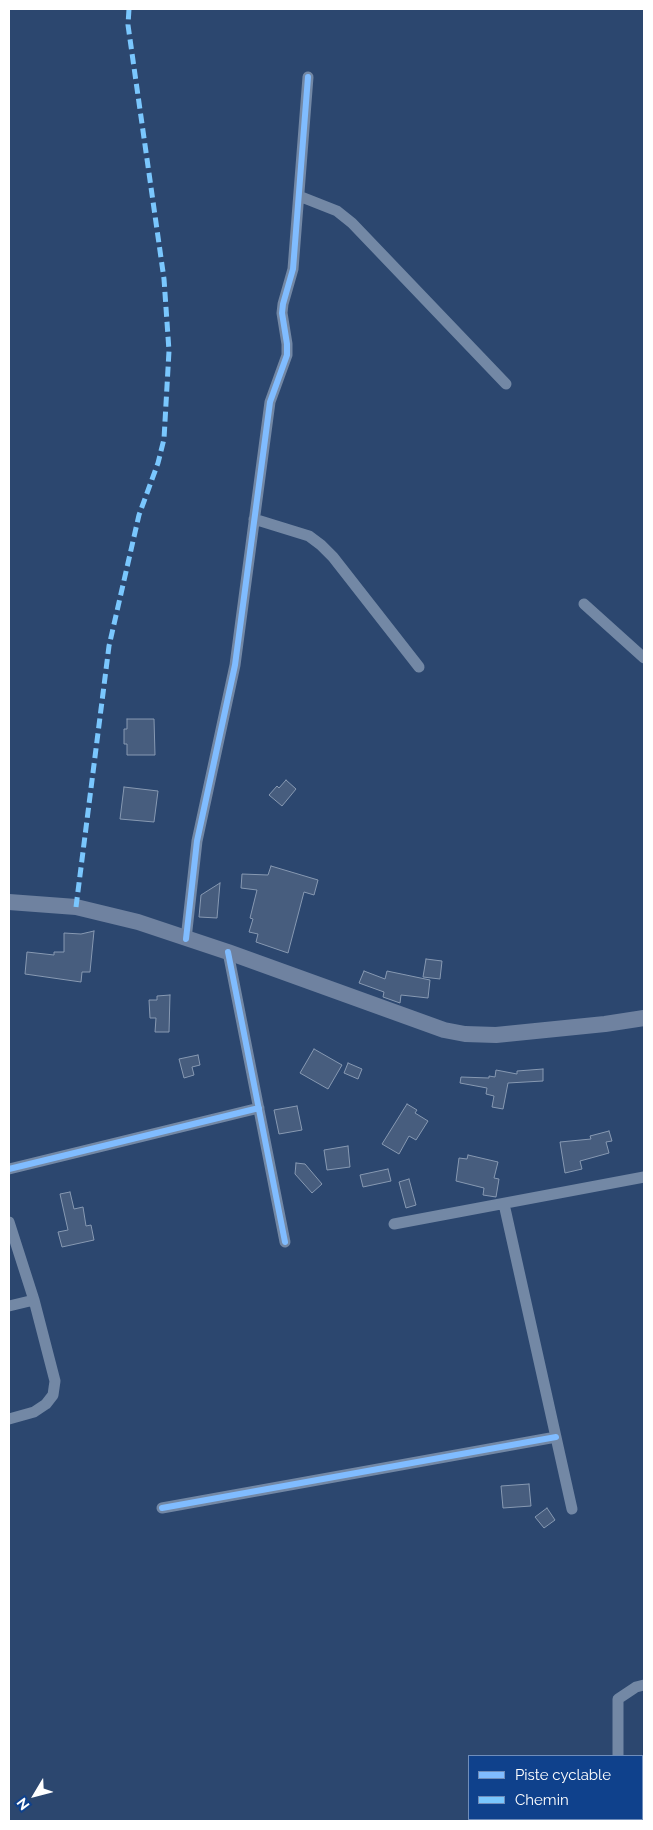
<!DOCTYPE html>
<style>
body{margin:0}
#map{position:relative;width:653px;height:1830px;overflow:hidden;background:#2c476f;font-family:Raleway,sans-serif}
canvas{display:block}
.frame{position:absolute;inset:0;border:10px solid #fff;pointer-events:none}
.legend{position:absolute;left:468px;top:1755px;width:175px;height:65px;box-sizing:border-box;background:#0f418c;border:1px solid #6f8dba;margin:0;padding:6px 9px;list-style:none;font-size:15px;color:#fff}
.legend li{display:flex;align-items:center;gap:10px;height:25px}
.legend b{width:25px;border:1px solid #6f8dba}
.north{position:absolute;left:10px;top:1770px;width:50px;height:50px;-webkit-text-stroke:4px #0f418c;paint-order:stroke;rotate:233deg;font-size:14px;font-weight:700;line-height:20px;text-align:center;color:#fff}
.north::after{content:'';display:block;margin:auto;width:18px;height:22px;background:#fff;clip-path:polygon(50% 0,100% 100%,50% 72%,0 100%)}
</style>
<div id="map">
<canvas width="653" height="1830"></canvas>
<div class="frame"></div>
<ul class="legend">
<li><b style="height:6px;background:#80bcff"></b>Piste cyclable</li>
<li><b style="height:6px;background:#7ac7fe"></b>Chemin</li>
</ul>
<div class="north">N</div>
</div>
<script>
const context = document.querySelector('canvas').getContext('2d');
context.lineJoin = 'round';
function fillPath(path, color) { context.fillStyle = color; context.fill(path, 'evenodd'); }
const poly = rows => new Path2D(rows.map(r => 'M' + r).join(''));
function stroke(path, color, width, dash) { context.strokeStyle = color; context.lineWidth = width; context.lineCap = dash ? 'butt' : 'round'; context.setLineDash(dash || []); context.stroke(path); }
const building = poly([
 [127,719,154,719,155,755,127,755,127,744,124,744,124,729,127,729,127,719],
 [286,780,296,789,282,806,269,795,277,786,279,788,286,780],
 [124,787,158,791,154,822,120,819,124,787],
 [271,866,318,880,314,895,304,892,288,953,256,942,258,934,249,932,253,919,250,918,257,890,241,888,242,874,268,875,271,866],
 [220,883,217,918,199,917,201,895,220,883],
 [94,931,90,972,82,972,81,982,25,974,27,952,54,955,54,952,64,952,64,933,81,934,94,931],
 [426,959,442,961,440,979,423,977,426,959],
 [364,971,385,979,387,971,430,980,428,998,401,995,400,1003,383,997,384,992,359,983,364,971],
 [170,995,169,1032,155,1032,156,1018,150,1018,149,1000,157,1000,157,996,170,995],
 [314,1049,342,1065,328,1089,300,1073,314,1049],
 [198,1055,200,1065,192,1067,194,1075,184,1078,179,1059,198,1055],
 [348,1063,362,1069,358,1079,344,1073,348,1063],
 [543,1069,543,1081,508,1083,503,1109,492,1107,494,1096,486,1094,487,1088,460,1083,461,1077,489,1078,489,1076,495,1077,496,1070,517,1074,517,1071,543,1069],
 [407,1104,417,1110,415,1113,428,1121,416,1140,409,1136,399,1154,382,1144,407,1104],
 [297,1106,302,1130,279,1134,274,1110,297,1106],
 [609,1131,612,1141,606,1142,609,1153,580,1161,582,1169,565,1173,560,1142,591,1139,590,1136,609,1131],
 [348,1146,350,1167,327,1170,324,1150,348,1146],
 [468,1155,498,1162,494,1178,499,1179,496,1197,483,1195,484,1188,456,1181,459,1158,467,1159,468,1155],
 [296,1163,305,1164,322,1184,312,1193,295,1174,296,1163],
 [388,1169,391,1181,363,1187,360,1175,388,1169],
 [409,1179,416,1205,406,1208,399,1182,409,1179],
 [70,1192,74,1209,83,1207,86,1226,91,1225,94,1240,62,1247,58,1232,68,1230,60,1194,70,1192],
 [529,1484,531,1506,503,1508,501,1486,529,1484],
 [547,1508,555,1520,544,1528,535,1517,547,1508]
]);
const street = poly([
 [299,196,337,211,352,223,506,384],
 [254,519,309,536,321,545,333,557,419,667],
 [584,604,644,658],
 [186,939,197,841,235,665,270,402,287,355,287,344,282,313,283,304,293,269,308,77],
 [228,952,285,1242],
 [9,1169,259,1108],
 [504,1204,572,1509],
 [9,1222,34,1300,55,1381,53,1395,46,1404,34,1412,9,1419],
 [394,1224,644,1177],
 [9,1306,34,1300],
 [162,1508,556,1437],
 [618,1756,618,1699,636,1687,644,1685],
 [642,1815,644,1815],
 [474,1821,535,1819]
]);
const secondary = poly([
 [9,902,76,907,138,922,228,952,444,1030,465,1034,496,1035,605,1024,644,1018]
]);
const quiet = poly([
 [76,907,109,646,139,515,158,463,164,439,169,351,164,279,128,25,129,9]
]);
const cycleway = poly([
 [186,939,197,841,235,665,270,402,287,355,287,344,282,313,283,304,293,269,308,77],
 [228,952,285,1242],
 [9,1169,259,1108],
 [162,1508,556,1437]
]);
fillPath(building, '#475d7e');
stroke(building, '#8799b2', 1);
stroke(street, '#7388a5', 11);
stroke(secondary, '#6f82a0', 16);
stroke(quiet, '#7ac7fe', 5, [10, 5]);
stroke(cycleway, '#80bcff', 6);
</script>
